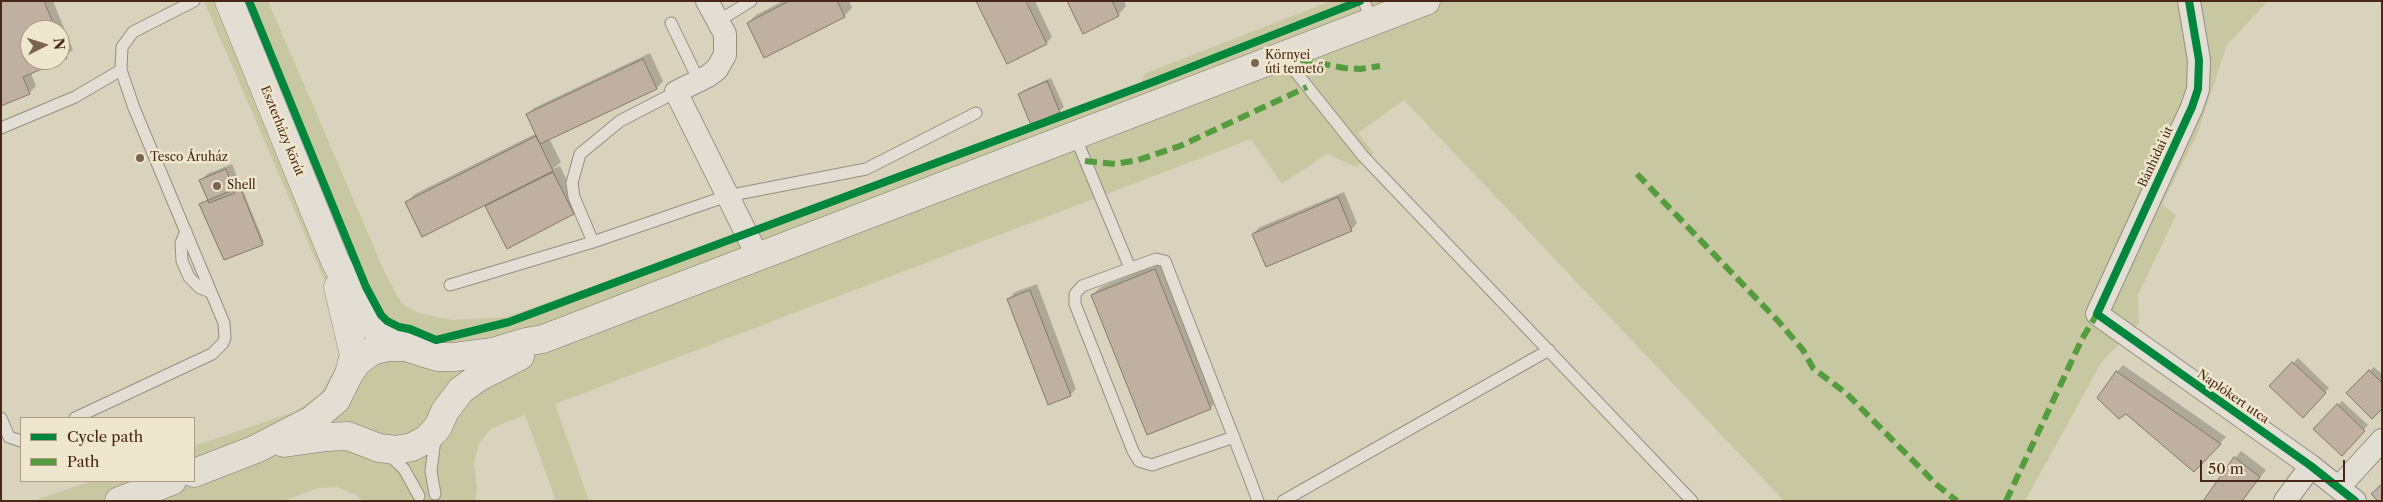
<!DOCTYPE html>
<meta charset="utf-8">
<style>
body{margin:0}
#map{position:relative;width:2383px;height:502px;overflow:hidden;background:#d9d3be;font-family:"Libre Caslon Text",serif}
canvas{display:block}
.frame{position:absolute;inset:0;border:2px solid #492718;pointer-events:none}
.legend{position:absolute;left:20px;top:417px;width:175px;height:65px;box-sizing:border-box;background:#eee6cd;border:1px solid #ac9a85;margin:0;padding:6px 9px;list-style:none;font-size:15px;color:#492718}
.legend li{display:flex;align-items:center;gap:10px;height:25px}
.legend b{width:25px;border:1px solid #ac9a85}
.north{position:absolute;left:20px;top:20px;width:50px;height:50px;box-sizing:border-box;background:#eee6cd;border:1px solid #ac9a85;border-radius:50%;rotate:85deg;font-size:14px;font-weight:700;line-height:20px;text-align:center;color:#492718}
.north::after{content:'';display:block;margin:auto;width:18px;height:22px;background:#7b6352;clip-path:polygon(50% 0,100% 100%,50% 72%,0 100%)}
.scale{position:absolute;left:2200px;top:460px;width:145px;height:22px;box-sizing:border-box;border:2px solid #492718;border-top:0;padding-left:6px;font-size:15px;line-height:18px;white-space:nowrap;color:#492718;-webkit-text-stroke:4px #eee6cd;paint-order:stroke}
</style>
<div id="map">
<canvas width="2383" height="502"></canvas>
<div class="frame"></div>
<ul class="legend">
<li><b style="height:6px;background:#00873e"></b>Cycle path</li>
<li><b style="height:6px;background:#559c3e"></b>Path</li>
</ul>
<div class="north">N</div>
<div class="scale">50 m</div>
</div>
<script>
const context = document.querySelector('canvas').getContext('2d');
context.lineJoin = 'round';
function fillPath(path, color) { context.fillStyle = color; context.fill(path, 'evenodd'); }
const poly = rows => new Path2D(rows.map(r => 'M' + r).join(''));
function stroke(path, color, width, dash) { context.strokeStyle = color; context.lineWidth = width; context.lineCap = dash ? 'butt' : 'round'; context.setLineDash(dash || []); context.stroke(path); }
function drawText(font, color, halo, rows, align = 'center') {
  context.font = font + ' "Libre Caslon Text",serif'; context.lineWidth = 5; context.setLineDash([]); context.textBaseline = 'middle'; context.strokeStyle = halo; context.fillStyle = color; for (const [text, x, y, turn = 0] of rows) {
    context.save(); context.translate(x, y); context.rotate((+turn || 0) * Math.PI / 180); context.textAlign = isNaN(turn) ? turn : align; if (halo) context.strokeText(text, 0, 0); context.fillText(text, 0, 0); context.restore();
  }
}
const green = poly([
 [204,1,268,1,384,271,401,303,418,313,452,320,507,317,1129,93,1140,84,1146,73,1331,1,2268,1,2227,45,2197,135,2162,204,2176,215,2138,295,2139,323,2101,363,2025,501,1784,501,1404,100,1358,133,1374,153,1356,167,1327,154,1282,184,1251,139,555,404,589,501,556,501,525,415,492,428,479,443,474,462,477,489,475,501,363,501,356,495,336,487,318,488,283,501,33,501,91,481,194,481,194,446,296,411,320,394,337,365,339,350,331,295]
]);
const shadow = poly([
 [1,1,53,1,73,50,60,60,60,30,30,30,30,60,59,60,31,73,36,86,30,92,1,105],
 [783,1,849,1,852,8,844,16,748,23,756,15],
 [978,1,1035,1,1052,37,1046,43],
 [1068,1,1124,1,1126,6,1118,15],
 [650,53,663,81,657,88,549,138,561,162,553,169,560,166,580,207,574,213,487,207,493,201,406,203,415,194,537,133,528,114,534,108],
 [1051,78,1064,107,1059,111,1019,94,1024,90],
 [232,164,264,242,224,259,201,204,208,200,201,180,207,174],
 [1344,192,1357,223,1351,230,1253,234,1260,227],
 [1164,261,1219,400,1210,408,1092,295,1101,287],
 [1037,284,1076,389,1070,395,1009,299,1015,292],
 [2298,358,2329,388,2303,416,2271,386],
 [2123,365,2226,437,2194,470,2117,372],
 [2374,367,2382,374,2382,407,2348,393],
 [2342,401,2368,425,2342,454,2315,429],
 [2241,451,2266,470,2242,501,2235,458]
]);
const building = poly([
 [1,1,44,1,56,30,30,30,30,60,60,60,60,40,67,58,23,77,30,94,1,106,1,1],
 [789,1,837,1,845,17,764,58,747,23,789,1],
 [976,1,1026,1,1047,44,1007,64,976,1],
 [1067,1,1112,1,1119,16,1083,34,1067,1],
 [643,59,657,89,540,144,526,114,643,59],
 [1047,81,1060,112,1031,125,1018,94,1047,81],
 [536,136,553,171,422,237,405,202,536,136],
 [226,169,235,193,209,203,199,180,226,169],
 [553,172,574,214,507,249,485,206,553,172],
 [240,187,263,245,224,260,199,204,240,187],
 [1338,197,1352,231,1266,267,1252,234,1338,197],
 [1155,269,1211,409,1147,435,1091,295,1155,269],
 [1030,290,1071,396,1048,405,1007,299,1030,290],
 [2292,362,2326,393,2303,418,2269,386,2292,362],
 [2369,370,2382,383,2382,409,2372,419,2346,393,2369,370],
 [2116,371,2221,444,2194,472,2126,414,2119,419,2097,398,2116,371],
 [2337,404,2365,431,2342,456,2313,429,2337,404],
 [2234,457,2260,477,2242,501,2203,501,2234,457],
 [2382,484,2382,501,2378,501,2371,494,2382,484]
]);
const service = poly([
 [1364,1,1372,22],
 [718,21,751,1],
 [671,23,699,81],
 [1283,56,1363,156,1692,501],
 [1,128,75,97,121,70],
 [1075,136,1130,268],
 [186,231,181,243,182,261,189,277,200,288,211,292],
 [593,242,574,197,572,183,580,154,620,121,676,92],
 [450,285,593,242,727,196,866,169,976,113],
 [1,418,9,437,21,441],
 [75,418,212,354,223,343,225,338,224,323,134,108,121,70,122,47,133,32,194,1],
 [1234,437,1152,465,1139,461,1133,451,1075,304,1075,294,1082,286,1156,259,1165,261,1248,474,1258,501],
 [387,453,404,469,419,496],
 [435,494,431,471,435,439],
 [1283,501,1549,350]
]);
const minor = poly([
 [707,1,725,34,725,55,717,69,708,76,676,92,758,257],
 [2189,1,2199,60,2198,89,2192,107,2097,314,2311,466,2355,501],
 [2339,487,2382,440],
 [2285,501,2311,466]
]);
const tertiary = poly([
 [229,1,335,261,362,310,378,332,393,343,405,347],
 [338,287,354,355,349,374]
]);
const secondary = poly([
 [284,443,327,437,348,436,379,448,396,450,412,447,427,439,438,427,445,411,461,390,479,377,520,356],
 [194,473,256,449,312,420,336,400,349,374,358,361,372,351,388,347,405,347,437,357,454,357,493,352,526,342,543,339,1426,1],
 [119,501,172,481]
]);
const quiet = poly([
 [1283,56,1344,68,1360,69,1380,66],
 [1085,161,1115,164,1138,160,1180,146,1307,87],
 [1637,174,1779,322,1803,350,1813,368,1847,394,1937,485,1957,501],
 [2006,501,2082,339,2097,314]
]);
const cycleway = poly([
 [249,1,366,287,381,315,387,321,399,327,410,329,436,340,509,322,1153,82,1360,1],
 [2189,1,2199,60,2198,89,2192,107,2097,314,2311,466,2355,501]
]);
const markers = [
 [1255,63,5,"#7b6352"],
 [140,158,5,"#7b6352"],
 [217,186,5,"#7b6352"]
];
const poiNames = [
 ["Környei",1265,56],
 ["úti temető",1265,70],
 ["Tesco Áruház",150,158],
 ["Shell",227,186]
];
const streetNames = [
 ["Eszterházy körút",282,131,68],
 ["Bánhidai út",2156,157,-65],
 ["Naplókert utca",2233,397,35]
];
fillPath(green, '#c7c7a1');
fillPath(shadow, '#0003');
fillPath(building, '#c0b0a2');
stroke(building, '#81786c', 1);
stroke(service, '#968e80', 13);
stroke(minor, '#968e80', 24);
stroke(tertiary, '#968e80', 29);
stroke(secondary, '#81786c', 29);
stroke(service, '#e2ded4', 11);
stroke(minor, '#e2ded4', 22);
stroke(tertiary, '#e2ded4', 28);
stroke(secondary, '#e2ded4', 28);
stroke(quiet, '#559c3e', 6, [12, 6]);
stroke(cycleway, '#00873e', 8);
for (const [x, y, r, color] of markers) { const dot = new Path2D(); dot.arc(x, y, r, 0, 2 * Math.PI); context.fillStyle = color; context.fill(dot); stroke(dot, '#eee6cd', 2); }
drawText('12px', '#492718', '#eee6cd', poiNames, 'left');
drawText('12px', '#492718', '#eee6cd', streetNames);
</script>
